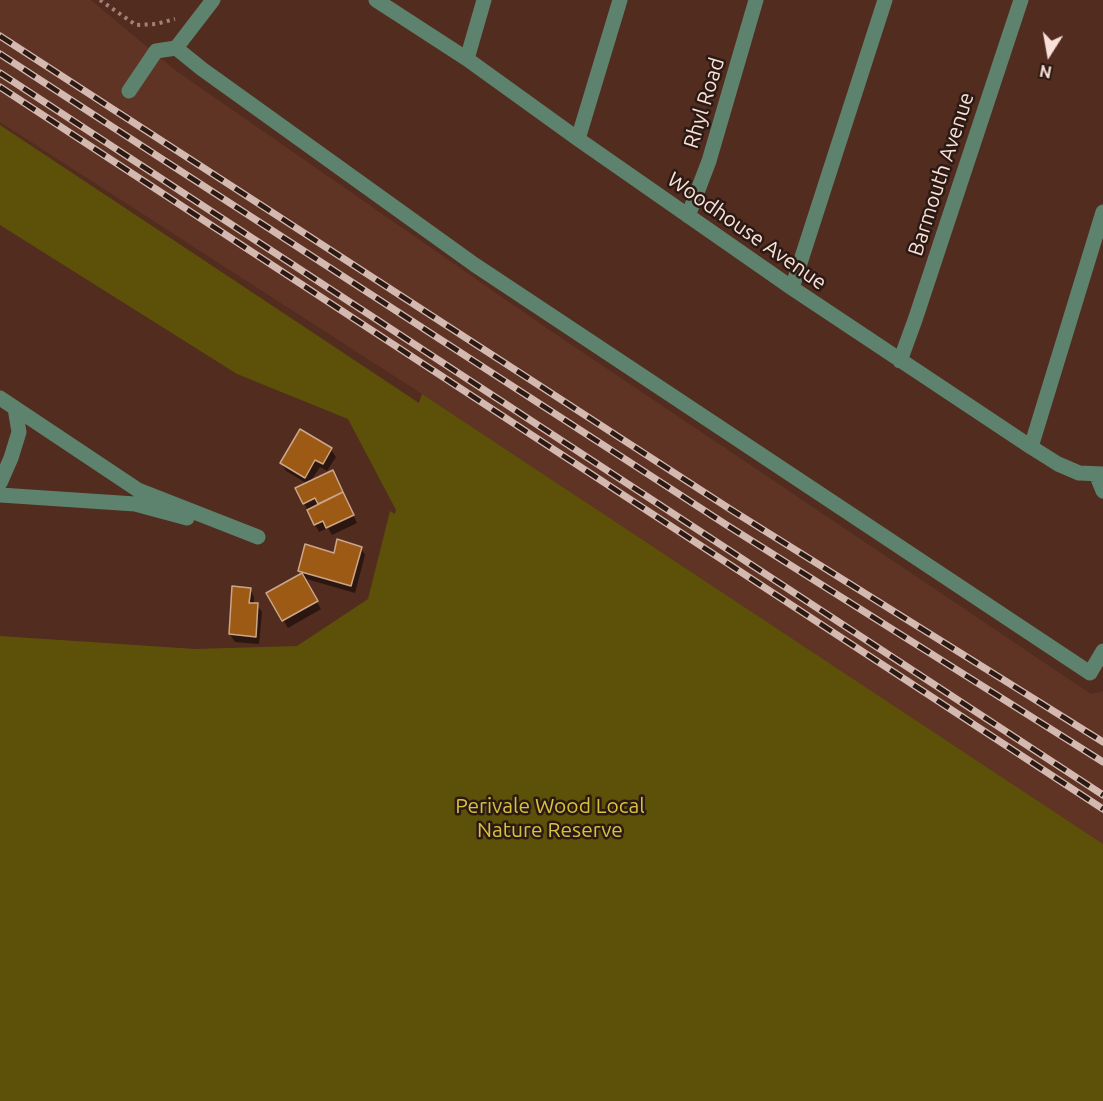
<!DOCTYPE html>
<style>
body{margin:0}
#map{position:relative;width:1103px;height:1101px;overflow:hidden;background:#522c1f;font-family:Ubuntu,sans-serif}
canvas{display:block}
.north{position:absolute;left:1019px;top:24px;width:60px;height:60px;-webkit-text-stroke:4px #2b1a14;paint-order:stroke;rotate:191deg;font-size:16px;font-weight:700;line-height:24px;text-align:center;color:#f9e0d8}
.north::after{content:'';display:block;margin:auto;width:21px;height:27px;background:#f9e0d8;clip-path:polygon(50% 0,100% 100%,50% 72%,0 100%)}
</style>
<div id="map">
<canvas width="1103" height="1101"></canvas>
<div class="north">N</div>
</div>
<script>
const context = document.querySelector('canvas').getContext('2d');
context.lineJoin = 'round';
function fillPath(path, color) { context.fillStyle = color; context.fill(path, 'evenodd'); }
const poly = rows => new Path2D(rows.map(r => 'M' + r).join(''));
function stroke(path, color, width, dash) { context.strokeStyle = color; context.lineWidth = width; context.lineCap = dash ? 'butt' : 'round'; context.setLineDash(dash || []); context.stroke(path); }
function drawText(font, color, halo, rows, align = 'center') {
  context.font = font + ' Ubuntu,sans-serif'; context.lineWidth = 5; context.setLineDash([]); context.textBaseline = 'middle'; context.strokeStyle = halo; context.fillStyle = color; for (const [text, x, y, turn = 0] of rows) {
    context.save(); context.translate(x, y); context.rotate((+turn || 0) * Math.PI / 180); context.textAlign = isNaN(turn) ? turn : align; if (halo) context.strokeText(text, 0, 0); context.fillText(text, 0, 0); context.restore();
  }
}
const built = poly([
 [0,0,91,0,175,70,545,327,1091,694,1103,691,1103,844,422,394,0,122]
]);
const green = poly([
 [0,125,419,403,422,394,1103,844,1103,1101,0,1101,0,636,195,649,297,646,368,599,390,511,395,514,396,510,348,419,237,374,0,225]
]);
const shadow = poly([
 [301,431,331,450,336,457,327,471,320,467,310,482,337,480,357,523,332,535,328,528,319,532,304,503,308,484,286,471,281,463],
 [361,548,365,555,355,593,303,578,321,609,288,628,268,594,302,575,299,570,335,555],
 [250,589,254,597,254,604,257,605,262,612,259,644,235,642,230,634]
]);
const building = poly([
 [300,429,332,448,323,464,315,460,305,478,280,463,300,429],
 [333,470,343,492,318,504,315,498,303,504,295,488,333,470],
 [343,492,354,515,326,528,323,521,314,525,307,510,343,492],
 [337,539,362,547,351,586,298,571,305,544,334,553,337,539],
 [302,573,318,601,282,621,266,593,302,573],
 [232,586,251,588,249,603,258,603,256,637,229,634,232,586]
]);
const path = poly([
 [100,0,136,25,156,24,175,19]
]);
const minor = poly([
 [376,0,467,59,578,139,792,288,1031,447,1058,464,1079,473,1103,474],
 [176,48,213,0],
 [467,59,484,0],
 [129,91,156,51,176,48,202,69,475,265,1090,673,1103,651],
 [578,139,620,0],
 [688,216,709,161,756,0],
 [792,288,885,0],
 [900,361,915,320,1021,0],
 [0,398,138,490,258,537],
 [1031,447,1103,212],
 [1096,474,1103,491],
 [0,483,11,458,19,432,15,408],
 [0,495,135,504,187,518]
]);
const rail = poly([
 [0,36,733,511,1103,742],
 [0,54,725,524,1103,762],
 [0,73,1103,795],
 [0,87,1103,809]
]);
const streetNames = [
 ["Rhyl Road",704,103,-73],
 ["Barmouth Avenue",941,174,-72],
 ["Woodhouse Avenue",747,231,35]
];
const parkNames = [
 ["Perivale Wood Local",550,806],
 ["Nature Reserve",550,830]
];
fillPath(built, '#603425');
fillPath(green, '#5d5109');
fillPath(shadow, '#0007');
fillPath(building, '#9d5a15');
stroke(building, '#cca689', 1.5);
stroke(path, '#a38379', 4, [3, 4.5]);
stroke(minor, '#5d826d', 15);
stroke(rail, '#d4b9b0', 7);
stroke(rail, '#2b1a14', 4.5, [14]);
drawText('21px', '#f9e0d8', '#2b1a14', streetNames);
drawText('21px', '#d7c13e', '#2b1a14', parkNames);
</script>
